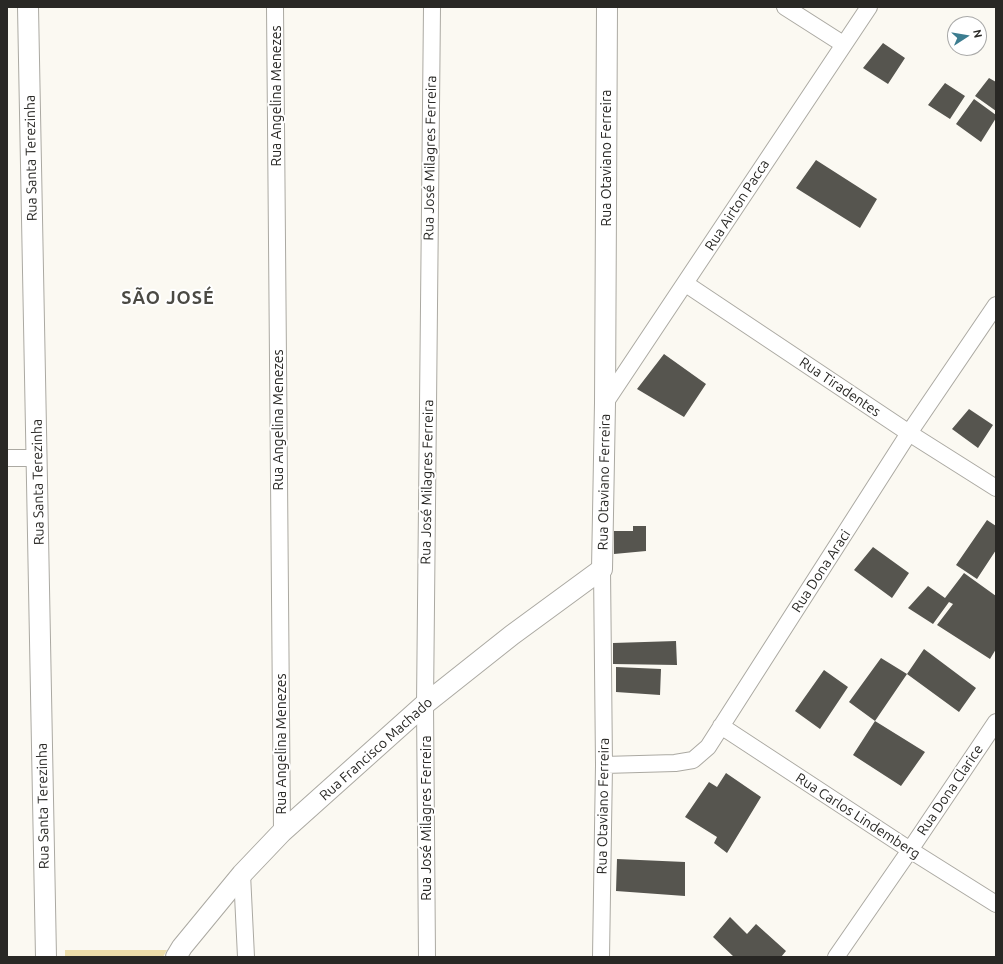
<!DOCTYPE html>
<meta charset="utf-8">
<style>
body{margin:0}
#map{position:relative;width:1003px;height:964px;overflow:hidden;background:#fbf9f2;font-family:Ubuntu,sans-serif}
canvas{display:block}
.frame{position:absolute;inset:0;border:8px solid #292825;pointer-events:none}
.north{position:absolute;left:947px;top:16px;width:40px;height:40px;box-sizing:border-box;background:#fff;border:1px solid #a9a9a8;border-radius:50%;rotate:78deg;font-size:11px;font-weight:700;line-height:16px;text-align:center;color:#292825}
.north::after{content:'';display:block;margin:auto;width:14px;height:18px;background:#3c7d90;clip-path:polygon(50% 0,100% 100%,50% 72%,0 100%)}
</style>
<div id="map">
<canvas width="1003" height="964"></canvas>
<div class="frame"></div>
<div class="north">N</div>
</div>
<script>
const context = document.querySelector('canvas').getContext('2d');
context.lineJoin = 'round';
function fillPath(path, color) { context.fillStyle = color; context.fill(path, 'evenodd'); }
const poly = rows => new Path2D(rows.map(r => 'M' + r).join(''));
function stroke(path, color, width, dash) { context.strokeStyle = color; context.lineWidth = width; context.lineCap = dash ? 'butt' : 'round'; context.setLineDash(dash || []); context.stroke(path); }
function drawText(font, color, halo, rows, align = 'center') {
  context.font = font + ' Ubuntu,sans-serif'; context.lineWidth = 4; context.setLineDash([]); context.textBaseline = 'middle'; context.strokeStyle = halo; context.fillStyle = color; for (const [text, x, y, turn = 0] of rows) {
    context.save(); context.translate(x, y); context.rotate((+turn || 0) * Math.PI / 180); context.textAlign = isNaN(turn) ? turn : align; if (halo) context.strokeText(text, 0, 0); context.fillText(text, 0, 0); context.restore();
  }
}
const green = poly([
 [65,950,167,950,163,957,65,957]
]);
const building = poly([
 [883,43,905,58,888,84,863,68],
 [989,78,996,82,996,111,975,96],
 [945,83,965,96,950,119,928,105],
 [974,99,996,115,996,118,981,142,956,124],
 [816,160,877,199,860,228,796,188],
 [664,354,706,384,684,417,637,389],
 [969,409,993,425,978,448,952,429],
 [987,520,996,526,996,550,977,579,956,565],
 [633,526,646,526,646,551,614,554,614,531,633,531],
 [873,547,909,573,892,598,854,570],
 [964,573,996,596,996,649,990,659,937,625,953,604,949,602,933,624,908,608,928,586,945,598],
 [676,641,677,665,613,664,613,643],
 [924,649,976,688,959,712,907,674],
 [881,658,907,674,875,721,849,702],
 [616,667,661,669,660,695,616,692],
 [824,670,848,687,820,729,795,711],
 [875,721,925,752,901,786,853,755],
 [726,773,761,797,727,853,714,843,717,837,685,817,709,782,717,787],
 [617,859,685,862,685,896,616,891],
 [730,917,747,934,756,924,786,951,781,957,734,957,713,937]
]);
const minor = poly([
 [275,7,282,832],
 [785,7,843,44],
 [686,284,909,433,996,488],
 [605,403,869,7],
 [7,458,37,458],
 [721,726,910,850,996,904],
 [604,765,675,763,693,760,708,747,909,433,996,305],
 [242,874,246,957],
 [427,957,425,704,432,7],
 [601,957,604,765,602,569],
 [836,957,910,850,996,722]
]);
const tertiary = poly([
 [28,7,46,957],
 [176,957,182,947,242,874,282,832,425,704,512,635,602,569,605,403,607,7]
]);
const streetNames = [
 ["Rua Angelina Menezes",276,96,-90],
 ["Rua Santa Terezinha",31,158,-91],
 ["Rua José Milagres Ferreira",430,158,-89],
 ["Rua Otaviano Ferreira",606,158,-90],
 ["Rua Airton Pacca",737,205,-57],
 ["Rua Tiradentes",840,387,34],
 ["Rua Angelina Menezes",278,420,-90],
 ["Rua Santa Terezinha",38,482,-91],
 ["Rua José Milagres Ferreira",427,482,-89],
 ["Rua Otaviano Ferreira",604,482,-89],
 ["Rua Dona Araci",821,571,-57],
 ["Rua Angelina Menezes",281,744,-90],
 ["Rua Francisco Machado",376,749,-42],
 ["Rua Dona Clarice",950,790,-56],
 ["Rua Santa Terezinha",43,806,-91],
 ["Rua Otaviano Ferreira",603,806,-89],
 ["Rua Carlos Lindemberg",858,816,33],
 ["Rua José Milagres Ferreira",426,818,-90]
];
const districtNames = [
 ["SÃO JOSÉ",168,298]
];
fillPath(green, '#eddeaa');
fillPath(building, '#56554f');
stroke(minor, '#aba9a2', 18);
stroke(tertiary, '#aba9a2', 22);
stroke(minor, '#fff', 16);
stroke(tertiary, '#fff', 20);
drawText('14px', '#292825', '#fff', streetNames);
context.letterSpacing = '1px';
drawText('bold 18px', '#4b4a44', '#fff', districtNames);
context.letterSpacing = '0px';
</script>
